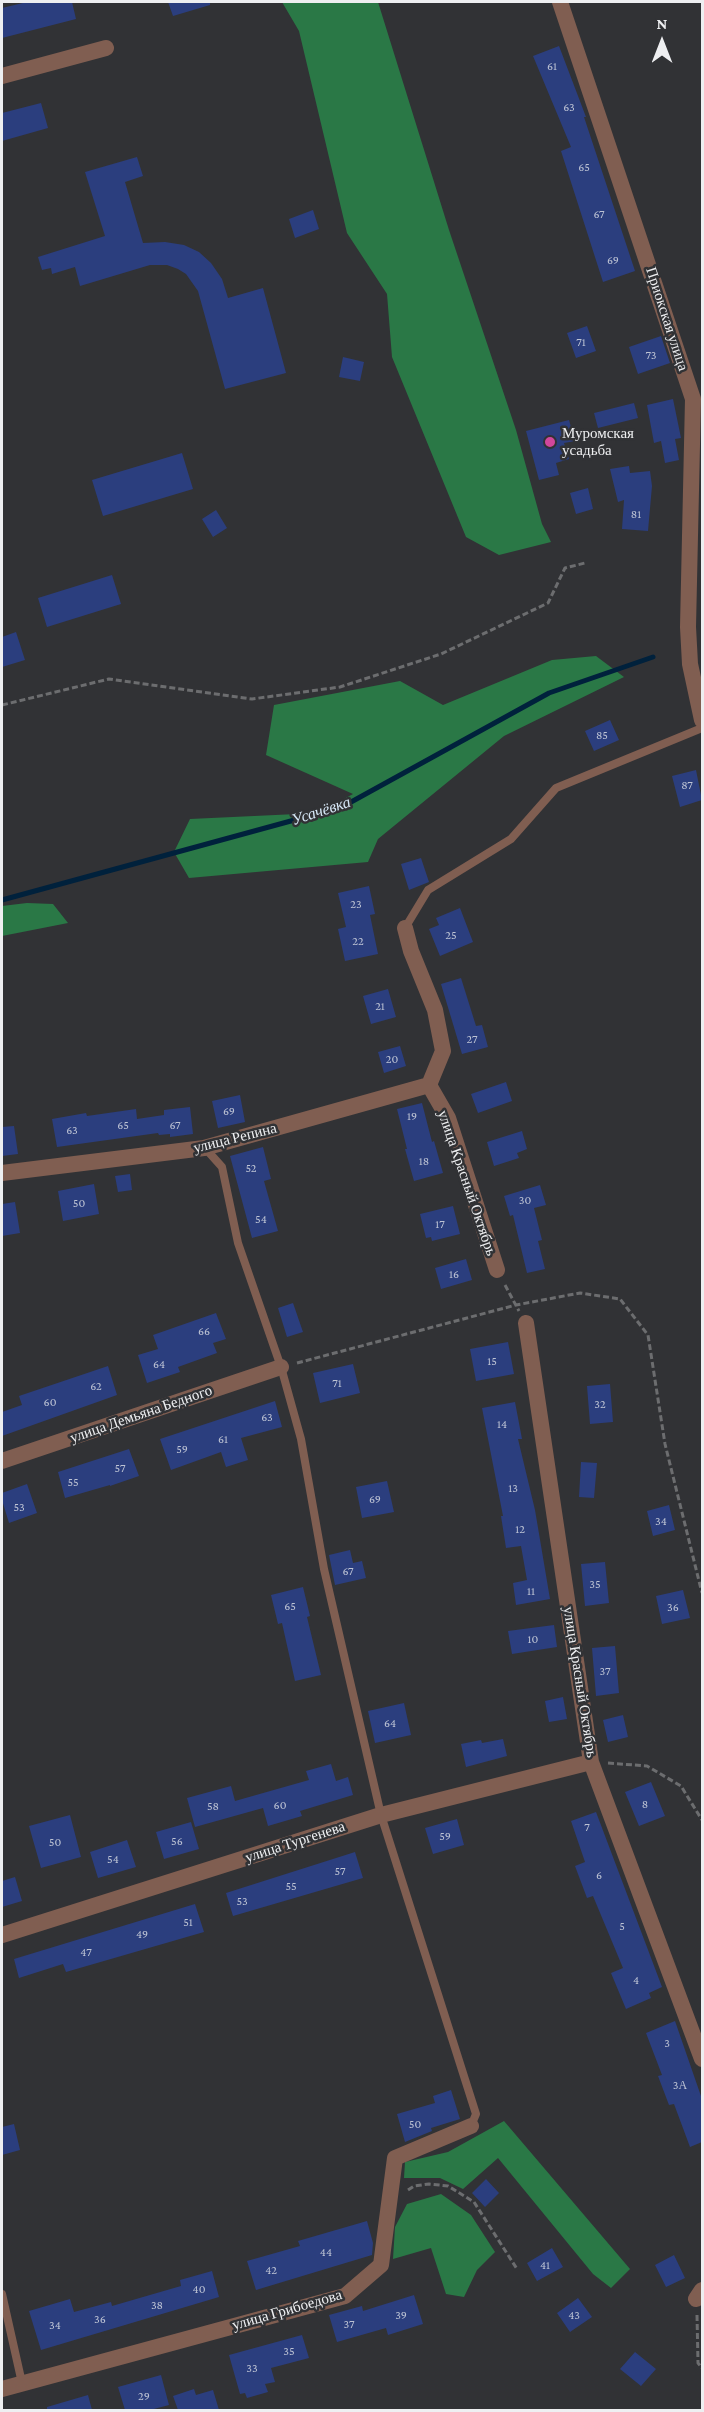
<!DOCTYPE html>
<meta charset="utf-8">
<style>
body{margin:0}
#map{position:relative;width:704px;height:2412px;overflow:hidden;background:#313235;font-family:"Crimson Pro",serif}
canvas{display:block}
.frame{position:absolute;inset:0;border:3px solid #eeeff1;pointer-events:none}
.north{position:absolute;left:632px;top:12px;width:60px;height:60px;-webkit-text-stroke:4px #313235;paint-order:stroke;rotate:0deg;font-size:16px;font-weight:700;line-height:24px;text-align:center;color:#eeeff1}
.north::after{content:'';display:block;margin:auto;width:21px;height:27px;background:#eeeff1;clip-path:polygon(50% 0,100% 100%,50% 72%,0 100%)}
</style>
<div id="map">
<canvas width="704" height="2412"></canvas>
<div class="frame"></div>
<div class="north">N</div>
</div>
<script>
const context = document.querySelector('canvas').getContext('2d');
context.lineJoin = 'round';
function fillPath(path, color) { context.fillStyle = color; context.fill(path, 'evenodd'); }
const poly = rows => new Path2D(rows.map(r => 'M' + r).join(''));
function stroke(path, color, width, dash) { context.strokeStyle = color; context.lineWidth = width; context.lineCap = dash ? 'butt' : 'round'; context.setLineDash(dash || []); context.stroke(path); }
function drawText(font, color, halo, rows, align = 'center') {
  context.font = font + ' "Crimson Pro",serif'; context.lineWidth = 5; context.setLineDash([]); context.textBaseline = 'middle'; context.strokeStyle = halo; context.fillStyle = color; for (const [text, x, y, turn = 0] of rows) {
    context.save(); context.translate(x, y); context.rotate((+turn || 0) * Math.PI / 180); context.textAlign = isNaN(turn) ? turn : align; if (halo) context.strokeText(text, 0, 0); context.fillText(text, 0, 0); context.restore();
  }
}
const forest = poly([
 [282,2,378,2,449,230,516,430,542,524,551,542,499,555,466,537,392,357,387,294,347,233,299,31],
 [596,656,624,677,504,736,378,839,368,862,189,878,174,852,190,819,318,813,353,794,266,755,274,705,400,681,443,705,552,660],
 [27,903,53,904,68,923,2,936,2,906],
 [504,2121,630,2269,611,2288,593,2274,498,2158,463,2189,440,2178,404,2178,405,2162,448,2152],
 [441,2194,471,2215,495,2252,477,2270,464,2297,446,2294,431,2248,393,2259,395,2227,407,2204]
]);
const stream = poly([
 [2,900,342,807,549,693,653,657]
]);
const building = poly([
 [27,2,72,2,76,19,2,38,2,8],
 [168,2,210,2,210,5,173,16],
 [559,46,586,117,584,117,635,271,603,282,561,151,571,147,533,56],
 [41,103,48,128,2,141,2,113],
 [137,157,143,176,125,182,143,243,165,242,184,245,199,252,211,263,222,279,228,298,263,288,286,373,225,389,198,291,186,274,178,269,167,265,150,265,80,286,75,267,52,274,51,268,42,270,38,257,105,236,85,172],
 [313,210,319,229,295,238,289,219],
 [587,326,596,351,576,358,567,333],
 [661,336,670,363,638,374,629,347],
 [343,357,364,362,360,381,339,377],
 [673,399,681,438,675,439,679,460,665,463,661,441,654,443,647,405],
 [634,403,638,418,598,428,594,413],
 [569,420,575,441,564,443,569,459,556,463,559,475,539,480,526,431],
 [182,453,193,489,103,516,92,480],
 [629,466,630,473,650,471,652,486,648,531,622,529,624,500,618,502,610,469],
 [588,488,593,509,576,514,570,493],
 [216,510,227,528,213,537,202,519],
 [112,575,121,604,47,627,38,598],
 [16,632,25,660,2,667,2,637],
 [610,720,619,740,594,751,585,731],
 [696,770,702,800,680,807,672,776],
 [421,858,429,882,409,890,401,864],
 [369,886,375,914,370,915,378,954,345,961,338,929,346,927,338,893],
 [460,908,473,942,440,956,429,929,439,925,436,918],
 [461,978,476,1026,482,1025,488,1047,462,1054,441,984],
 [388,989,396,1017,371,1024,363,996],
 [400,1046,406,1066,384,1073,378,1052],
 [506,1082,512,1101,478,1113,471,1094],
 [240,1095,245,1122,218,1128,212,1101],
 [422,1103,432,1142,434,1141,443,1173,414,1181,405,1149,407,1149,397,1109],
 [190,1107,193,1134,170,1137,170,1134,159,1135,158,1133,57,1147,52,1119,86,1113,87,1116,136,1109,137,1119,164,1115,164,1110],
 [14,1126,18,1154,2,1156,2,1127],
 [522,1131,527,1149,517,1153,519,1158,494,1166,487,1142],
 [263,1147,271,1179,264,1181,278,1231,252,1238,230,1156],
 [130,1174,132,1190,118,1192,115,1176],
 [94,1184,99,1214,63,1221,58,1191],
 [540,1185,546,1205,534,1208,542,1240,538,1241,545,1269,527,1273,513,1215,510,1216,504,1196],
 [15,1202,20,1233,2,1236,2,1204],
 [453,1206,460,1234,432,1241,431,1237,426,1238,420,1214],
 [466,1259,472,1280,441,1289,435,1268],
 [293,1303,303,1332,287,1337,278,1308],
 [216,1313,226,1339,213,1343,217,1353,178,1367,180,1372,147,1383,138,1355,158,1349,153,1335],
 [508,1342,514,1374,476,1381,470,1349],
 [353,1364,360,1393,320,1403,313,1373],
 [108,1366,117,1395,2,1436,2,1412,22,1405,19,1396],
 [610,1384,613,1422,590,1424,587,1386],
 [275,1401,282,1427,241,1438,248,1460,226,1467,221,1452,171,1470,160,1439],
 [515,1402,522,1439,518,1439,535,1510,550,1599,516,1605,513,1583,527,1580,521,1546,506,1548,501,1516,503,1516,482,1408],
 [129,1449,139,1476,110,1486,110,1485,65,1498,58,1472],
 [581,1462,597,1463,594,1498,579,1497],
 [387,1481,394,1512,362,1518,356,1487],
 [27,1484,37,1513,9,1523,2,1500,2,1493],
 [669,1505,675,1530,653,1536,647,1511],
 [350,1550,353,1563,362,1561,366,1578,335,1585,329,1555],
 [605,1562,609,1603,585,1606,581,1564],
 [303,1587,310,1616,307,1617,321,1675,295,1681,282,1623,278,1624,271,1595],
 [683,1590,690,1618,662,1624,656,1596],
 [554,1625,557,1647,512,1654,508,1631],
 [615,1646,619,1693,596,1696,592,1648],
 [563,1697,567,1719,549,1722,545,1701],
 [404,1703,411,1735,375,1743,368,1711],
 [623,1715,628,1737,608,1742,603,1720],
 [503,1739,507,1756,466,1767,461,1744,481,1740,482,1743],
 [331,1764,336,1781,348,1777,353,1795,300,1811,302,1816,268,1826,263,1808,195,1827,187,1798,231,1786,235,1801,309,1780,306,1771],
 [651,1782,665,1816,639,1826,625,1792],
 [596,1812,662,1987,649,1993,651,1998,626,2009,611,1973,623,1968,593,1896,587,1898,575,1866,585,1862,571,1821],
 [70,1815,81,1857,41,1868,29,1826],
 [457,1819,464,1845,433,1854,425,1828],
 [191,1822,199,1849,164,1859,156,1832],
 [127,1840,136,1867,98,1878,90,1852],
 [355,1852,363,1878,233,1916,226,1893],
 [15,1877,22,1901,2,1907,2,1881],
 [195,1904,204,1932,66,1972,63,1964,19,1978,14,1959],
 [675,2021,702,2099,702,2142,690,2147,674,2104,669,2105,658,2076,662,2075,646,2033],
 [451,2090,460,2119,431,2128,432,2131,405,2142,397,2114,435,2103,433,2096],
 [14,2124,20,2150,2,2155,2,2127],
 [486,2179,499,2193,485,2207,472,2193],
 [367,2221,373,2243,372,2255,256,2290,247,2261,300,2246,298,2241],
 [552,2248,563,2267,537,2281,527,2263],
 [674,2255,685,2278,666,2287,655,2265],
 [212,2271,219,2297,41,2350,29,2311,70,2299,74,2312,111,2302,112,2306,181,2286,180,2280],
 [414,2295,423,2324,388,2335,386,2328,337,2342,329,2315,362,2306,363,2311],
 [578,2298,592,2317,570,2332,557,2313],
 [302,2335,309,2358,271,2368,275,2382,265,2384,268,2392,247,2398,245,2393,240,2394,229,2355],
 [635,2352,656,2369,641,2386,620,2369],
 [161,2375,169,2405,150,2410,125,2410,118,2387],
 [194,2389,196,2395,213,2390,219,2410,178,2410,173,2396],
 [88,2395,92,2410,47,2410,47,2407]
]);
const path = poly([
 [2,705,109,679,252,699,340,687,441,654,548,603,565,568,585,563],
 [505,1285,519,1311],
 [297,1363,516,1305,580,1293,620,1299,648,1335,665,1444,702,1593],
 [608,1763,647,1766,681,1786,702,1820],
 [408,2190,414,2186,429,2184,448,2186,474,2202,517,2269],
 [697,2315,698,2363,702,2368]
]);
const service = poly([
 [405,928,428,890,511,839,556,788,702,728],
 [205,1148,222,1167,238,1243,281,1367,301,1439,324,1569,381,1815,476,2114,471,2126],
 [2,2294,22,2383]
]);
const minor = poly([
 [560,2,693,399,688,627,690,664,702,720],
 [2,76,106,48],
 [405,928,411,951,435,1010,443,1051,429,1085,448,1118,497,1270],
 [2,1173,204,1148,429,1085],
 [526,1323,591,1762,702,2059],
 [2,1461,281,1367],
 [2,1935,381,1815,591,1762],
 [696,2299,702,2290],
 [2,2389,345,2296,381,2265,395,2158,471,2126]
]);
const markers = [
 [550,442,6,"#d1479c"]
];
const numberNames = [
 ["61",552,66],
 ["63",569,107],
 ["65",584,167],
 ["67",599,214],
 ["69",613,260],
 ["71",581,342],
 ["73",651,355],
 ["81",636,514],
 ["85",602,735],
 ["87",687,785],
 ["23",356,904],
 ["25",451,935],
 ["22",358,941],
 ["21",380,1006],
 ["27",472,1039],
 ["20",392,1059],
 ["69",229,1111],
 ["19",412,1116],
 ["65",123,1125],
 ["67",175,1125],
 ["63",72,1130],
 ["18",424,1161],
 ["52",251,1168],
 ["30",525,1200],
 ["50",79,1203],
 ["54",261,1219],
 ["17",440,1224],
 ["16",454,1274],
 ["66",204,1331],
 ["15",492,1361],
 ["64",159,1364],
 ["71",337,1383],
 ["62",96,1386],
 ["60",50,1402],
 ["32",600,1404],
 ["63",267,1417],
 ["14",502,1424],
 ["61",223,1439],
 ["59",182,1449],
 ["57",120,1468],
 ["55",73,1482],
 ["13",513,1488],
 ["69",375,1499],
 ["53",19,1507],
 ["34",661,1521],
 ["12",520,1529],
 ["67",348,1571],
 ["35",595,1584],
 ["11",531,1591],
 ["65",290,1606],
 ["36",673,1607],
 ["10",533,1639],
 ["37",605,1671],
 ["64",390,1723],
 ["8",645,1804],
 ["60",280,1805],
 ["58",213,1806],
 ["7",587,1827],
 ["59",445,1836],
 ["56",177,1841],
 ["50",55,1842],
 ["54",113,1859],
 ["57",340,1871],
 ["6",599,1875],
 ["55",291,1886],
 ["53",242,1901],
 ["51",188,1922],
 ["5",622,1926],
 ["49",142,1934],
 ["47",86,1952],
 ["4",636,1980],
 ["3",667,2043],
 ["3А",680,2085],
 ["50",415,2124],
 ["44",326,2252],
 ["41",545,2265],
 ["42",271,2270],
 ["40",199,2289],
 ["38",157,2305],
 ["39",401,2315],
 ["43",574,2315],
 ["36",100,2319],
 ["37",349,2324],
 ["34",55,2325],
 ["35",289,2351],
 ["33",252,2368],
 ["29",144,2396]
];
const streetNames = [
 ["Приокская улица",667,319,72],
 ["улица Репина",235,1138,-14],
 ["улица Красный Октябрь",467,1183,71],
 ["улица Демьяна Бедного",141,1414,-19],
 ["улица Красный Октябрь",580,1682,81],
 ["улица Тургенева",295,1842,-18],
 ["улица Грибоедова",287,2310,-16]
];
const poiNames = [
 ["Муромская",562,433],
 ["усадьба",562,450]
];
const waterNames = [
 ["Усачёвка",321,811,-18]
];
fillPath(forest, '#2a7846');
stroke(stream, '#00213c', 5);
fillPath(building, '#2b3e7e');
stroke(path, '#6c6d6f', 3, [6, 3]);
stroke(service, '#805e51', 8);
stroke(minor, '#805e51', 16);
for (const [x, y, r, color] of markers) { const dot = new Path2D(); dot.arc(x, y, r, 0, 2 * Math.PI); context.fillStyle = color; context.fill(dot); stroke(dot, '#313235', 2); }
drawText('12px', '#bdc3d4', null, numberNames);
drawText('15px', '#eeeff1', '#313235', streetNames);
drawText('15px', '#eeeff1', '#313235', poiNames, 'left');
drawText('italic 16px', '#d6e7f6', '#313235', waterNames);
</script>
